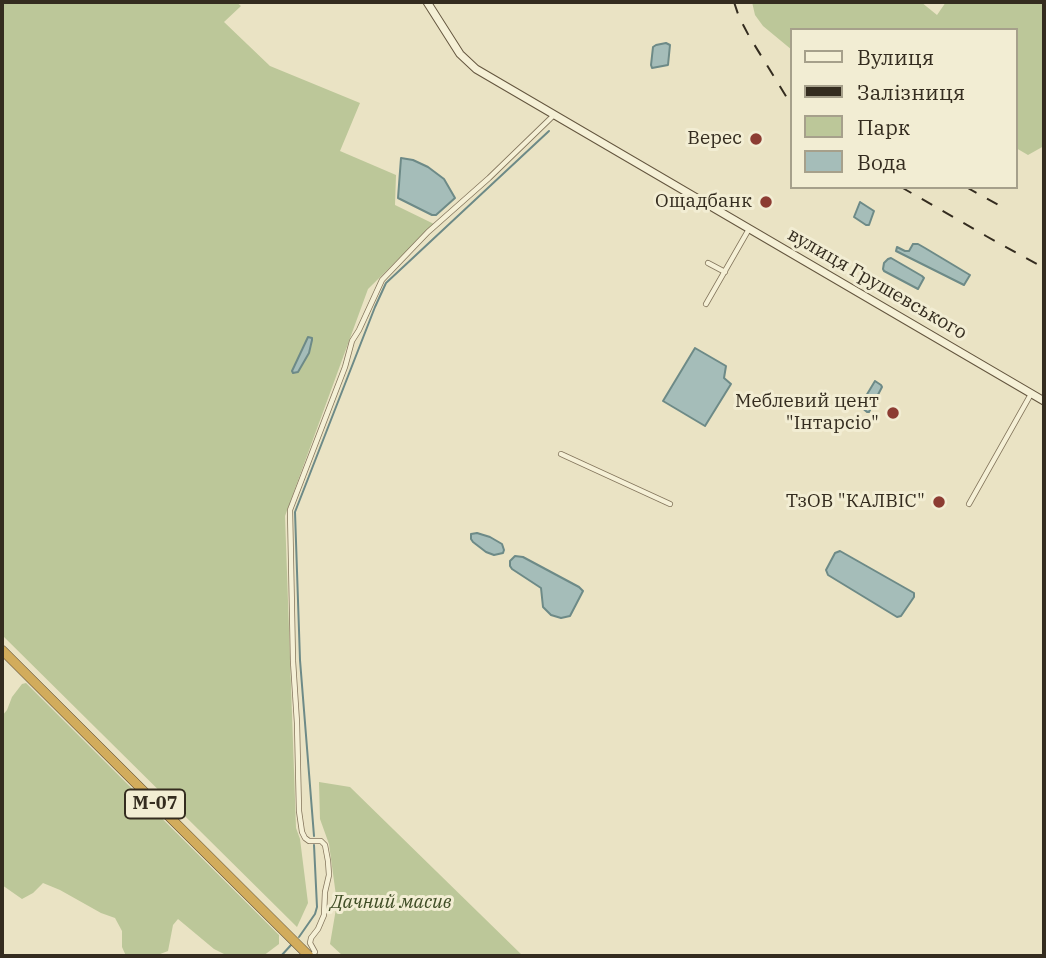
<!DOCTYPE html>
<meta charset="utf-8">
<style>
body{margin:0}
#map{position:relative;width:1046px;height:958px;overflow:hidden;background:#eae3c4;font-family:"IBM Plex Serif",serif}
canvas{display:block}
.frame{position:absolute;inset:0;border:4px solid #342c1f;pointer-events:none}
.legend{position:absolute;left:790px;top:28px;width:228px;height:161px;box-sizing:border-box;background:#f2edd3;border:2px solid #a6a08b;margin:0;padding:9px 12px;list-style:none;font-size:21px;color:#342c1f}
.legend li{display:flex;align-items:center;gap:14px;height:35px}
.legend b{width:35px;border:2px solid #a6a08b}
</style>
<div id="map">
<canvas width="1046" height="958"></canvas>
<div class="frame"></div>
<ul class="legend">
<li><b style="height:9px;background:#f5f0d6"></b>Вулиця</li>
<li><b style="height:9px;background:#342c1f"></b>Залізниця</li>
<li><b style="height:19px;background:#bcc799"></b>Парк</li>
<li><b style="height:19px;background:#a5bdb9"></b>Вода</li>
</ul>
</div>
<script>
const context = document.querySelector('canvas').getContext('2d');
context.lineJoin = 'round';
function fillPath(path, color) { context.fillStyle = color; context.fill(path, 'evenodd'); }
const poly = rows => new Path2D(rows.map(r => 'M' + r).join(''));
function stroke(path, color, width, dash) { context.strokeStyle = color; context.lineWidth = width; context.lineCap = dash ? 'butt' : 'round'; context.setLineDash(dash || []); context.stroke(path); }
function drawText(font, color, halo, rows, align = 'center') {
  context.font = font + ' "IBM Plex Serif",serif'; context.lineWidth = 6; context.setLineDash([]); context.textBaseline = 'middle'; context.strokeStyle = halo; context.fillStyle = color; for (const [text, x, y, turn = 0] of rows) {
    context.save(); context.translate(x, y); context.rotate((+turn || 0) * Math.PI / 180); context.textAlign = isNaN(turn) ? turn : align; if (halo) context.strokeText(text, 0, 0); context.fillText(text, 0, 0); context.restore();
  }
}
const green = poly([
 [2,2,236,2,241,6,224,22,270,66,360,103,340,151,396,175,395,205,434,224,368,289,285,516,296,828,300,839,308,903,297,927,2,635],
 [752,2,921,2,937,15,946,2,1042,2,1044,4,1044,146,1028,155,1016,148,1016,30,792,30,792,50,763,26,755,15],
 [26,683,279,935,279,944,263,956,228,956,214,949,178,919,173,925,168,951,155,956,126,956,122,947,122,931,115,918,101,913,60,890,43,883,33,893,22,899,2,885,2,716,7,710,12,697,22,684],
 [319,782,350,787,523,956,343,956,330,944,337,903,329,844,320,819]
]);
const water = poly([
 [666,43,670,45,668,65,652,68,651,65,653,47,656,45,666,43],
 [401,158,413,160,428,167,444,179,455,198,436,215,432,215,398,198,401,158],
 [860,202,874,211,869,225,866,225,854,217,860,202],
 [913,244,918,244,925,248,970,275,964,285,896,251,897,247,905,251,909,251,913,244],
 [891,258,922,276,924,278,918,289,884,271,883,269,884,263,888,259,891,258],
 [308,337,312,338,312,340,309,353,298,372,293,373,292,371,308,337],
 [695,348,726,366,724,378,731,384,705,426,663,401,695,348],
 [875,381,881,385,882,387,869,412,867,412,860,406,875,381],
 [477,533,490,537,502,544,504,550,503,553,494,555,486,552,473,542,471,539,471,534,477,533],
 [840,551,914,593,914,597,901,616,897,617,828,575,826,570,835,553,840,551],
 [515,556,523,557,579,587,583,591,570,616,561,618,551,615,543,607,541,588,512,569,510,566,510,561,515,556]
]);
const stream = poly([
 [314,836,300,660,295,512,375,307,386,283,549,131],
 [299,937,315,914,317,907,314,845],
 [281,956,291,945]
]);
const street = poly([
 [708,263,725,272],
 [706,304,749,229],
 [561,454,670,504],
 [969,504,1031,394],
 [312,956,315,952,310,943,311,938,318,929,324,915,325,892,329,875,328,861,325,845,321,841,309,841,305,838,302,832,299,811,297,723,293,661,290,510,345,367,352,341,359,330,382,280,428,232,489,178,554,115]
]);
const secondary = poly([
 [427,2,460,54,476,69,1044,401]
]);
const highway = poly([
 [2,650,309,956]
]);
const rail = poly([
 [734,2,739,17,749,36,792,106],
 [901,187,986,236,1044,268],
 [966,187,1002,207]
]);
const markers = [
 [756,139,7,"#8c3c32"],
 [766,202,7,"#8c3c32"],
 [893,413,7,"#8c3c32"],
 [939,502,7,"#8c3c32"]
];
const shields = [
 [155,804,60]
];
const shieldNames = [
 ["М-07",155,804]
];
const poiNames = [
 ["Верес",742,139],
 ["Ощадбанк",752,202],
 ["Меблевий цент",879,402],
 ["\"Інтарсіо\"",879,424],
 ["ТзОВ \"КАЛВІС\"",925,502]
];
const streetNames = [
 ["вулиця Грушевського",877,284,30]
];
const parkNames = [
 ["Дачний масив",391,903]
];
fillPath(green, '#bcc799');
fillPath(water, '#a5bdb9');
stroke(water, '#6d8a87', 2);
stroke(stream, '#6d8a87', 2);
stroke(street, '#83755c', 6);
stroke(secondary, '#64563f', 9);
stroke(highway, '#514330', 10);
stroke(street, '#f5f0d6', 4.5);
stroke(secondary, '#f5f0d6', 7);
stroke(highway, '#d2ac5c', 9);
stroke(rail, '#342c1f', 2, [12, 12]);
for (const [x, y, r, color] of markers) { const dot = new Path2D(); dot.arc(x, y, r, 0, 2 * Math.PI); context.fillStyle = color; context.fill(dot); stroke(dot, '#f2edd3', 2.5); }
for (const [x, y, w] of shields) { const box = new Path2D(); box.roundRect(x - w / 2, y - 14.5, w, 29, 5); context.fillStyle = '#f2edd3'; context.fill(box); stroke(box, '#342c1f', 2); }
drawText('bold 18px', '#342c1f', null, shieldNames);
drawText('19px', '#342c1f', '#f2edd3', poiNames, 'right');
drawText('19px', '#342c1f', '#f2edd3', streetNames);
drawText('italic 19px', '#404e27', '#f2edd3', parkNames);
</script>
